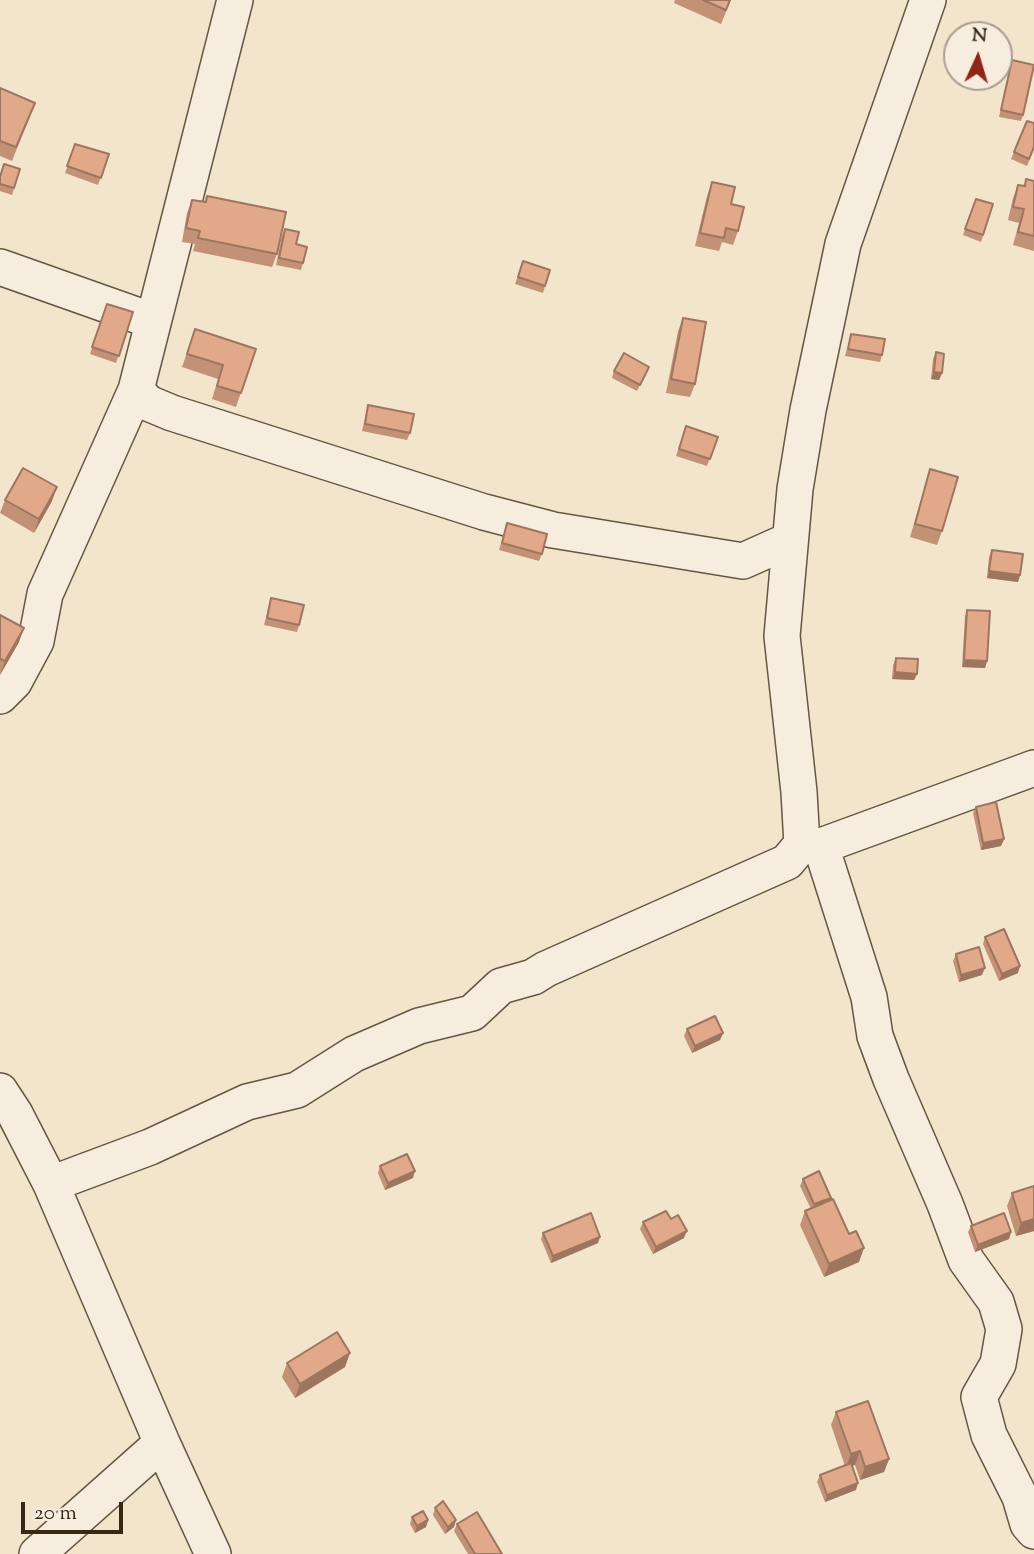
<!DOCTYPE html>
<style>
body{margin:0}
#map{position:relative;width:1034px;height:1554px;overflow:hidden;background:#f3e4cc;font-family:"Sorts Mill Goudy",serif}
canvas{display:block}
.north{position:absolute;left:943px;top:21px;width:70px;height:70px;box-sizing:border-box;background:#f7edde;border:2px solid #a99e8e;border-radius:50%;rotate:4deg;font-size:19px;font-weight:700;line-height:28px;text-align:center;color:#352815}
.north::after{content:'';display:block;margin:auto;width:24px;height:32px;background:#8f2418;clip-path:polygon(50% 0,100% 100%,50% 72%,0 100%)}
.scale{position:absolute;left:21px;top:1502px;width:102px;height:32px;box-sizing:border-box;border:4px solid #352815;border-top:0;padding-left:9px;font-size:21px;line-height:24px;white-space:nowrap;color:#352815;-webkit-text-stroke:5px #f7edde;paint-order:stroke}
</style>
<div id="map">
<canvas width="1034" height="1554"></canvas>
<div class="north">N</div>
<div class="scale">20 m</div>
</div>
<script>
const context = document.querySelector('canvas').getContext('2d');
context.lineJoin = 'round';
const poly = rows => new Path2D(rows.map(r => 'M' + r).join(''));
function stroke(path, color, width, dash) { context.strokeStyle = color; context.lineWidth = width; context.lineCap = dash ? 'butt' : 'round'; context.setLineDash(dash || []); context.stroke(path); }
function fillPath(path, color) { context.fillStyle = color; context.fill(path, 'evenodd'); }
const street = poly([
 [235,0,136,390,148,403,172,413,484,512,553,530,743,561,790,540],
 [0,267,150,320],
 [0,696,14,682,36,641,45,594,136,390],
 [802,845,821,846,1034,768],
 [821,846,869,997,875,1036,891,1079,945,1204,966,1260,996,1302,1004,1329,998,1364,979,1397,989,1435,1020,1497,1028,1524,1034,1531],
 [0,1091,15,1114,51,1184,162,1443,213,1554],
 [51,1184,150,1147,247,1102,297,1090,354,1054,419,1026,472,1013,501,986,533,977,546,969,787,862,797,850,802,845,799,792,782,636,795,489,808,410,843,244,928,0],
 [37,1554,162,1443]
]);
const wall = poly([
 [675,0,731,0,721,24,674,3],
 [1012,60,1023,115,1021,121,999,117],
 [0,88,30,116,12,161,0,156],
 [1027,121,1034,149,1027,166,1011,159],
 [75,144,109,154,98,185,65,173],
 [20,169,12,195,0,191,0,176],
 [1026,179,1034,181,1034,251,1013,245,1019,223,1008,220,1013,198,1018,185,1024,186],
 [712,182,731,204,738,231,733,245,722,242,719,251,695,246,707,196],
 [207,196,277,254,272,267,193,251,195,244,182,242,187,213,192,200,204,202],
 [976,199,993,204,981,242,963,235],
 [285,229,296,244,303,263,301,270,276,265,282,236],
 [523,261,545,286,543,293,515,284],
 [107,304,133,312,116,363,90,354],
 [683,318,695,384,690,397,666,393,678,331],
 [195,329,256,349,236,407,212,399,218,379,182,367],
 [851,334,882,355,880,362,845,356],
 [936,352,942,373,939,380,931,379,933,359],
 [649,367,637,391,612,378,614,371],
 [368,405,410,433,407,440,362,431],
 [686,426,718,437,707,466,676,456],
 [930,469,942,531,937,545,910,537],
 [5,500,52,501,34,533,0,513],
 [507,523,542,554,539,561,499,550],
 [992,550,1020,575,1018,582,987,578,989,557],
 [271,598,299,625,297,632,264,625],
 [967,610,987,661,985,668,962,667,965,616],
 [0,615,19,642,0,675],
 [896,658,917,674,914,680,892,679,893,665],
 [976,807,1004,839,1001,846,981,850,973,813],
 [985,937,1018,973,999,981,983,944],
 [956,954,982,975,959,982,953,961],
 [687,1029,723,1033,720,1040,692,1053,684,1036],
 [380,1166,413,1178,385,1190,378,1173],
 [803,1179,831,1198,830,1200,859,1262,824,1277,800,1225,805,1211,811,1209,800,1186],
 [1012,1193,1034,1231,1016,1236,1007,1206],
 [671,1219,684,1238,653,1254,640,1229,643,1222],
 [971,1226,1011,1232,1009,1239,975,1252,968,1232],
 [543,1233,598,1243,551,1263,541,1239],
 [287,1363,345,1367,295,1398,282,1377],
 [836,1412,889,1459,884,1472,860,1480,855,1465,851,1466,856,1490,825,1502,817,1482,820,1475,845,1466,831,1425],
 [435,1508,456,1520,454,1527,445,1534,433,1515],
 [412,1517,428,1520,426,1527,415,1533,410,1524],
 [457,1524,502,1554,468,1554,454,1531]
]);
const shadedWall = poly([
 [934,372,942,373,939,380,931,379],
 [57,487,52,501,34,533,39,519],
 [989,571,1020,575,1018,582,987,578],
 [24,628,19,642,0,675,5,661],
 [964,660,987,661,985,668,962,667],
 [895,672,917,674,914,680,892,679],
 [1004,839,1001,846,981,850,983,843],
 [1020,966,1018,973,999,981,1002,974],
 [985,968,982,975,959,982,961,975],
 [723,1033,720,1040,692,1053,695,1046],
 [415,1171,413,1178,385,1190,388,1183],
 [831,1198,828,1205,812,1211,814,1204],
 [1034,1219,1034,1231,1016,1236,1021,1223],
 [687,1231,684,1238,653,1254,656,1247],
 [1011,1232,1009,1239,975,1252,978,1245],
 [600,1237,598,1243,551,1263,553,1256],
 [864,1248,859,1262,824,1277,829,1264],
 [350,1353,345,1367,295,1398,300,1384],
 [860,1451,855,1465,846,1467,851,1454],
 [889,1459,884,1472,860,1480,865,1467],
 [858,1483,856,1490,825,1502,827,1495],
 [428,1520,426,1527,415,1533,417,1526],
 [456,1520,454,1527,445,1534,448,1527]
]);
const building = poly([
 [703,0,730,0,726,10,703,0],
 [1012,60,1034,65,1023,115,1001,110,1012,60],
 [0,88,35,103,16,147,0,141,0,88],
 [1027,121,1034,123,1034,147,1029,159,1014,152,1027,121],
 [75,144,109,154,101,178,67,166,75,144],
 [4,164,20,169,14,188,0,184,0,177,4,164],
 [1026,179,1034,181,1034,236,1018,232,1024,209,1013,207,1018,185,1025,186,1026,179],
 [712,182,735,187,731,204,744,207,738,231,726,228,724,238,700,233,712,182],
 [207,196,286,212,277,254,198,238,200,231,186,228,192,200,206,202,207,196],
 [976,199,993,204,983,235,965,229,976,199],
 [285,229,299,232,296,244,307,247,303,263,279,258,285,229],
 [523,261,550,270,545,286,518,277,523,261],
 [107,304,133,312,119,356,92,347,107,304],
 [683,318,706,322,695,384,671,379,683,318],
 [195,329,256,349,241,393,217,386,223,365,187,354,195,329],
 [851,334,885,339,882,355,848,349,851,334],
 [936,352,944,354,942,373,934,372,936,352],
 [624,353,649,367,640,385,614,371,624,353],
 [368,405,414,414,410,433,365,424,368,405],
 [686,426,718,437,710,459,679,449,686,426],
 [23,468,57,487,39,519,5,500,23,468],
 [930,469,958,477,942,531,915,524,930,469],
 [507,523,547,534,542,554,502,543,507,523],
 [992,550,1023,554,1020,575,989,571,992,550],
 [271,598,304,605,299,625,267,618,271,598],
 [967,610,990,611,987,661,964,660,967,610],
 [0,615,24,628,5,661,0,659,0,615],
 [896,658,918,659,917,674,895,672,896,658],
 [996,802,1004,839,983,843,976,807,996,802],
 [1004,929,1020,966,1002,974,985,937,1004,929],
 [979,947,985,968,961,975,956,954,979,947],
 [715,1016,723,1033,695,1046,687,1029,715,1016],
 [407,1154,415,1171,388,1183,380,1166,407,1154],
 [819,1171,831,1198,814,1204,803,1179,819,1171],
 [1034,1186,1034,1219,1021,1223,1012,1193,1034,1186],
 [833,1199,849,1234,856,1231,864,1248,829,1264,805,1211,833,1199],
 [666,1211,671,1219,678,1215,687,1231,656,1247,643,1222,666,1211],
 [591,1213,600,1237,553,1256,543,1233,591,1213],
 [1004,1213,1011,1232,978,1245,971,1226,1004,1213],
 [337,1332,350,1353,300,1384,287,1363,337,1332],
 [868,1401,889,1459,865,1467,860,1451,851,1454,836,1412,868,1401],
 [851,1463,858,1483,827,1495,820,1475,851,1463],
 [443,1501,456,1520,448,1527,435,1508,443,1501],
 [423,1511,428,1520,417,1526,412,1517,423,1511],
 [477,1512,502,1554,475,1554,457,1524,477,1512]
]);
stroke(street, '#645743', 38);
stroke(street, '#f7edde', 35);
fillPath(wall, '#c29176');
fillPath(shadedWall, '#9e7660');
fillPath(building, '#e1a989');
stroke(building, '#9e7660', 2);
</script>
